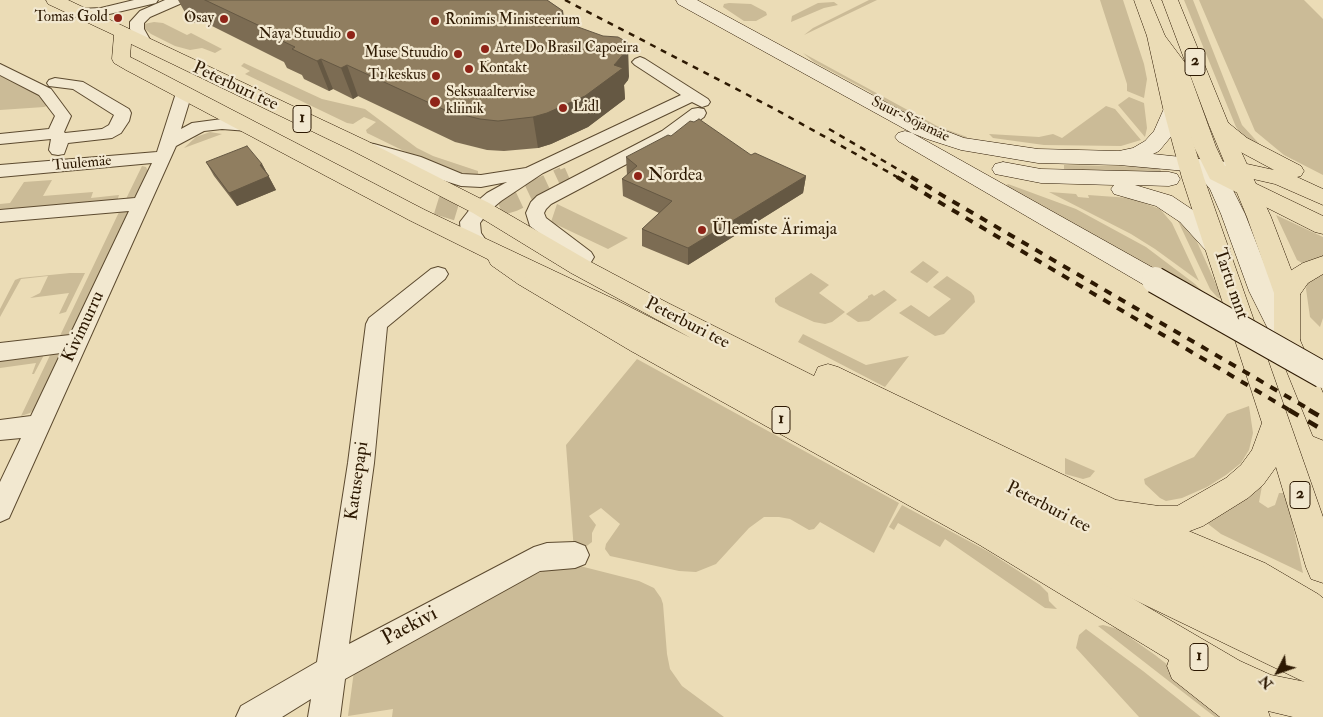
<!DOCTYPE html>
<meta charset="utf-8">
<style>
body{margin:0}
#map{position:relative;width:1323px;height:717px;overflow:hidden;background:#ebdcb6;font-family:"IM FELL Double Pica",serif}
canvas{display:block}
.north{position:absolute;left:1253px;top:647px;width:50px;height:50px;-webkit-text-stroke:4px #f2e8d0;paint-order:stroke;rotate:229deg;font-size:14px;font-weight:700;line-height:20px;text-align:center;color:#2d1902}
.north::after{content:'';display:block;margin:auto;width:18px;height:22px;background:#2d1902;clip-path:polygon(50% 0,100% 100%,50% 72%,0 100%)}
</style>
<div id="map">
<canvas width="1323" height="717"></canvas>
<div class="north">N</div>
</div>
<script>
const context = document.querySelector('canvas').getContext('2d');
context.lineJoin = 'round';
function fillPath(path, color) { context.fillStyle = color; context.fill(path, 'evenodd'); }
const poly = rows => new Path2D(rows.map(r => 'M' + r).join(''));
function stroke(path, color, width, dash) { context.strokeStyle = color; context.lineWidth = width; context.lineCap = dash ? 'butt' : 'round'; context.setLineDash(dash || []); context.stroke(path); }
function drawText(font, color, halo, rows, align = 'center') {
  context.font = font + ' "IM FELL Double Pica",serif'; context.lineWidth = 4.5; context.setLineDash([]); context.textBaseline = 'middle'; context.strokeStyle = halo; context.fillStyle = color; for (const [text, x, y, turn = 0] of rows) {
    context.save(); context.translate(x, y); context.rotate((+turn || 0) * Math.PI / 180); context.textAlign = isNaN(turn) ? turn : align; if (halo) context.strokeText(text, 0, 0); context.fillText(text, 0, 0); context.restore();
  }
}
const green = poly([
 [869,0,877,0,804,35,813,28],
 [1100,0,1123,0,1144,64,1147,79,1144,98,1127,91,1127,84],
 [1184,0,1193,0,1242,125,1264,149,1242,135,1236,127],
 [1199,0,1304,0,1323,19,1323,175,1284,155,1255,131],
 [834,2,838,5,824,8,791,22,792,16,818,3],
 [729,3,751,4,766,12,767,15,756,21,744,21,723,7,724,4],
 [154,22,163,23,187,35,191,33,222,49,215,53,202,48,190,50,175,46,151,34,144,28,144,24],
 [803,53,937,126,967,137,968,140,941,132,887,105,870,92,814,62],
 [244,63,322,99,365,109,417,148,433,156,478,171,478,177,443,170,367,133,366,130,376,122,364,117,353,124,347,123,245,74,250,71,241,66],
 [0,73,36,91,49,105,44,107,0,110],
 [1129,97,1144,103,1147,128,1145,137,1118,105],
 [1106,106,1115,109,1141,140,1121,146,1044,145,993,138,989,134,1039,137,1053,134,1062,138],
 [210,132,222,134,184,148,196,137],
 [1064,165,1159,167,1162,173,1139,173,1064,169],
 [142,166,146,167,148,171,133,202,124,203],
 [52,180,43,196,93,192,91,198,119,195,116,205,0,214,0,204,10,203,24,182],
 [1008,184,1076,209,1146,247,1195,284,1203,292,1204,298,1005,186],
 [1049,192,1076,194,1078,197,1089,198,1088,195,1130,198,1160,209,1172,223,1199,281,1155,249,1131,234],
 [557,204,628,238,608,249,551,222],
 [1169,209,1194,235,1223,300,1217,297,1210,289,1178,221],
 [120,210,130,210,68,340,57,342],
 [1276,215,1323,237,1323,258,1302,263,1297,260],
 [923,261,939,272,927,283,910,272],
 [70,273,85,273,66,312,59,314,69,293,30,298,40,293,48,276,21,279,0,317,0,309,15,280,20,278],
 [811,273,829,285,819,293,845,312,832,322,825,324,814,322,779,306,775,302,775,298],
 [1323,273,1323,318,1320,327,1310,317,1306,289,1307,283],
 [947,276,971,292,974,296,975,302,944,334,935,336,899,313,911,305,929,317,951,299,933,287],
 [884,290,897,300,869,321,858,322,846,314,868,298,868,296,872,294,874,296],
 [803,334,866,365,909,356,885,387,798,342],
 [64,349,36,408,30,413,21,416,52,351],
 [44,355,34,374,32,374,36,363,0,368,0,357],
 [637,359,899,503,874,553,820,522,814,529,809,530,790,519,779,517,764,517,749,528,716,564,696,572,679,571,610,556,605,549,606,544,620,524,601,508,589,516,596,525,592,533,592,542,584,548,574,551,566,445],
 [1249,406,1253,433,1249,450,1241,463,1226,475,1207,487,1182,498,1166,501,1160,498,1145,484,1144,479,1194,457,1227,414],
 [1065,459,1065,458,1095,471,1090,477,1083,479,1065,474],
 [1260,484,1262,486,1259,502,1268,508,1275,505,1279,493,1286,493,1303,573,1221,534,1203,520],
 [902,505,989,552,1040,585,1048,593,1049,601,1057,609,1045,608,945,539,940,547,898,523,894,530,889,527],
 [576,565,639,581,654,588,661,598,663,604,667,654,670,669,682,686,724,717,392,717,393,709,348,716,354,671,503,586,557,566],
 [1103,625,1118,629,1155,655,1235,717,1215,717,1098,626],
 [1086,629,1143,671,1201,717,1139,717,1076,648,1079,635]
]);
const minorTunnelFar1 = poly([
 [561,178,568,175]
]);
const minorTunnel = poly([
 [437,204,460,211,481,211,513,201,564,177]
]);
const minor = poly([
 [134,0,158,0,156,3,101,16,79,17,74,16,72,13,74,10,79,9,101,8,134,0],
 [165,0,184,0,182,3,150,17,144,23,144,29,153,45,151,48,141,48,130,29,130,22,140,11,165,0],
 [640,57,645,59,708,99,710,102,708,105,702,107,692,102,543,173,501,201,488,212,480,223,481,233,490,246,487,251,480,253,473,251,461,234,460,222,474,204,487,193,507,182,481,187,461,186,439,179,409,165,362,152,359,148,362,144,368,143,374,144,421,157,462,174,481,175,526,168,681,95,635,65,632,62,635,59,640,57],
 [0,64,51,89,71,116,64,132,65,133,102,129,109,125,114,115,73,89,49,86,47,83,49,80,55,78,83,82,129,109,131,113,129,121,121,133,112,138,68,143,64,154,58,155,52,154,49,150,51,139,0,144,0,134,49,129,55,116,39,95,0,75,0,64],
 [184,88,190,90,192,93,181,129,192,123,222,119,248,121,254,122,256,126,254,130,248,131,222,129,204,131,176,146,9,518,0,522,0,482,21,438,0,440,0,420,31,416,61,353,0,361,0,343,70,335,129,211,0,222,0,210,135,198,152,163,0,177,0,165,157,152,176,93,178,90,184,88],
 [698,108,704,109,706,113,704,117,674,139,551,204,546,209,544,213,546,218,591,252,594,257,591,262,584,264,577,262,530,226,526,213,531,202,537,196,662,131,692,109,698,108],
 [438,267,445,269,448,274,445,279,387,327,374,463,349,644,534,547,547,543,575,542,585,546,589,555,585,564,575,568,540,571,345,679,340,717,308,717,311,699,282,717,236,717,241,706,317,662,348,463,366,324,369,318,431,269,438,267]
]);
const secondary = poly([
 [676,0,697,0,920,121,964,138,1038,149,1119,151,1133,148,1145,141,1154,131,1166,104,1173,102,1180,104,1183,108,1174,133,1159,151,1153,154,1246,164,1249,169,1246,174,1238,176,1222,174,1231,186,1245,214,1275,291,1300,340,1297,347,1287,350,1277,347,1249,291,1221,214,1210,189,1205,183,1186,171,1119,165,1038,163,961,150,927,139,912,133,1164,274,1168,280,1164,286,1155,289,1146,286,898,141,895,137,898,133,905,131,912,133,678,4,676,0],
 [1003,162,1041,169,1169,172,1177,174,1180,179,1177,184,1169,186,1135,185,1172,196,1196,212,1230,248,1227,254,1218,256,1209,254,1180,222,1156,206,1114,194,1111,189,1114,185,1041,183,995,174,992,169,995,164,1003,162]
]);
const primary = poly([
 [1156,31,1162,32,1186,64,1216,147,1225,166,1238,162,1274,170,1233,148,1212,129,1209,125,1212,121,1219,119,1226,121,1247,138,1301,166,1304,171,1301,176,1297,177,1323,189,1323,205,1275,184,1240,176,1323,216,1323,234,1315,232,1210,179,1194,147,1168,64,1147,36,1150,32,1156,31],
 [500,250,509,253,536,272,651,337,1002,522,1240,661,1271,675,1311,683,1323,683,1323,717,1293,717,1268,711,1270,717,1220,717,1172,679,1167,666,1169,660,978,544,631,351,518,284,491,265,488,259,491,253,500,250],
 [1323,256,1323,274,1308,283,1296,300,1287,302,1278,300,1274,293,1290,271,1303,263,1323,256],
 [1129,506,1265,563,1318,594,1323,598,1323,639,1311,633,1294,618,1241,587,1118,532,1113,521,1118,510,1129,506]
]);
const trunk = poly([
 [46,0,68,0,367,141,489,203,589,261,668,303,814,376,818,367,828,364,838,367,1116,500,1159,506,1177,506,1226,478,1241,465,1252,450,1262,423,1182,178,1163,108,1147,36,1134,0,1150,0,1165,36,1183,108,1204,178,1323,517,1323,583,1311,579,1306,567,1276,467,1263,485,1248,498,1203,526,1177,536,1159,536,1127,531,1323,623,1323,691,1114,590,598,314,409,220,126,70,114,63,112,59,114,35,48,4,46,0],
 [131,44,353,151,473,213,571,273,691,338,616,300,425,210,140,62,130,57,131,44],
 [1162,0,1178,0,1229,125,1271,217,1300,293,1300,340,1323,393,1323,440,1313,436,1274,340,1274,293,1247,217,1209,125,1162,0]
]);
const railFar2 = poly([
 [565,0,773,108,899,178],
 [829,129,913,178]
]);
const railFar1 = poly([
 [897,177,1291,411],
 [911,177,1312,411]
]);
const rail = poly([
 [1289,410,1323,430],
 [1309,410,1323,418]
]);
const secondaryBridge = poly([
 [1155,280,1323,375]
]);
const wall = poly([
 [178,0,547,0,563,11,564,22,629,76,628,80,624,85,625,99,588,127,551,144,538,148,504,151,487,150,455,142,358,96,353,99,333,89,329,91,304,79,302,75,287,68,284,62,206,23,191,23],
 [751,155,806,176,803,193,688,265,642,246,642,229,659,213,623,196,622,179,627,175,626,157],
 [206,162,262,164,276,190,237,206,214,176]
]);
const shadedWall = poly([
 [563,11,566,40,553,18],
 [628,46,629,76,628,80,624,85,625,99,588,127,551,144,538,148,533,117,614,65],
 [321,59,333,89,329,91,317,61],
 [347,65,358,96,353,99,341,68],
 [262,164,276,190,237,206,229,193,260,165],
 [806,176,803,193,688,265,688,248]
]);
const building = poly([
 [205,0,547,0,563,11,553,18,603,36,618,37,627,42,628,46,627,50,614,65,623,68,585,96,547,113,533,117,498,121,480,119,447,111,347,65,341,68,321,59,317,61,292,49,295,47,274,37,279,35,205,0],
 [699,119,751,155,755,153,806,176,688,248,642,229,672,201,622,179,637,166,626,157,668,135,671,136,690,121,694,122,699,119],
 [247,146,262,164,260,165,269,176,229,193,206,162,247,146]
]);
const markers = [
 [118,18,5,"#8f2418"],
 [224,19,5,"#8f2418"],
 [435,21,5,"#8f2418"],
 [351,35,5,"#8f2418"],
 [485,49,5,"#8f2418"],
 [458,54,5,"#8f2418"],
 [469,69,5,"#8f2418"],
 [436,76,5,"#8f2418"],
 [435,102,6,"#8f2418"],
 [563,108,5,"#8f2418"],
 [638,176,5,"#8f2418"],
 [702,230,5,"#8f2418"]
];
const farPoinames = [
 ["Tomas Gold",108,18],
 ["Osay",214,19],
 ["Ronimis Ministeerium",445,21,"left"],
 ["Naya Stuudio",341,35],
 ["Arte Do Brasil Capoeira",495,49,"left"],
 ["Muse Stuudio",448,54],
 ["Kontakt",479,69,"left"],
 ["T1 keskus",426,76],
 ["Seksuaaltervise",446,93,"left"],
 ["kliinik",446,110,"left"],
 ["Lidl",573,108,"left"]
];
const farStreetnames = [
 ["Suur-Sõjamäe",910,120,26],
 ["Tuulemäe",82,164,-5]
];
const shields = [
 [1195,62,20],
 [302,119,18],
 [781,420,18],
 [1300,495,20],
 [1199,657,18]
];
const shieldNames = [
 ["2",1195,62],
 ["1",302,119],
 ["1",781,420],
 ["2",1300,495],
 ["1",1199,657]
];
const streetNames = [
 ["Peterburi tee",235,87,25],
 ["Tartu mnt",1230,284,71],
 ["Peterburi tee",687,324,27],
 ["Kivimurru",84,327,-65],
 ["Katusepapi",358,481,-82],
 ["Peterburi tee",1048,508,27]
];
const poiNames = [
 ["Nordea",648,176],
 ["Ülemiste Ärimaja",712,230]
];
const nearStreetnames = [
 ["Paekivi",410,627,-28]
];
fillPath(green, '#cbbb97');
stroke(minorTunnelFar1, '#c5b592', 16, [16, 8]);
stroke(minorTunnel, '#c5b592', 21, [21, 11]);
stroke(minor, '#5c4a2f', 2);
stroke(secondary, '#2d1902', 1);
stroke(primary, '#2d1902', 1);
stroke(trunk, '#2d1902', 1);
fillPath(minor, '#f2e8d0');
fillPath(secondary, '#f2e8d0');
fillPath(primary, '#ebdcb6');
fillPath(trunk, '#ebdcb6');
stroke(railFar2, '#2d1902', 2.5, [6, 6]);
stroke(railFar1, '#2d1902', 4, [8, 8]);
stroke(rail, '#2d1902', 4.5, [11, 11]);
stroke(secondaryBridge, '#2d1902', 28, []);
stroke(secondaryBridge, '#f2e8d0', 26);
fillPath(wall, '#7c6c53');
fillPath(shadedWall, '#655843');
fillPath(building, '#907e60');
stroke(building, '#655843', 1);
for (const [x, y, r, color] of markers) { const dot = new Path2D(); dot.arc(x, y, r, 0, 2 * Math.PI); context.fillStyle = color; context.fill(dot); stroke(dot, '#f2e8d0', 2); }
drawText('15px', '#2d1902', '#f2e8d0', farPoinames, 'right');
drawText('15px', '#2d1902', '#f2e8d0', farStreetnames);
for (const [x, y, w] of shields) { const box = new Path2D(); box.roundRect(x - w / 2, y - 13.5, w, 27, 4); context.fillStyle = '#f2e8d0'; context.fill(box); stroke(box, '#2d1902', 1); }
drawText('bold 16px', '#2d1902', null, shieldNames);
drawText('18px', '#2d1902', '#f2e8d0', streetNames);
drawText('18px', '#2d1902', '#f2e8d0', poiNames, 'left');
drawText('21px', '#2d1902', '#f2e8d0', nearStreetnames);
</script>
